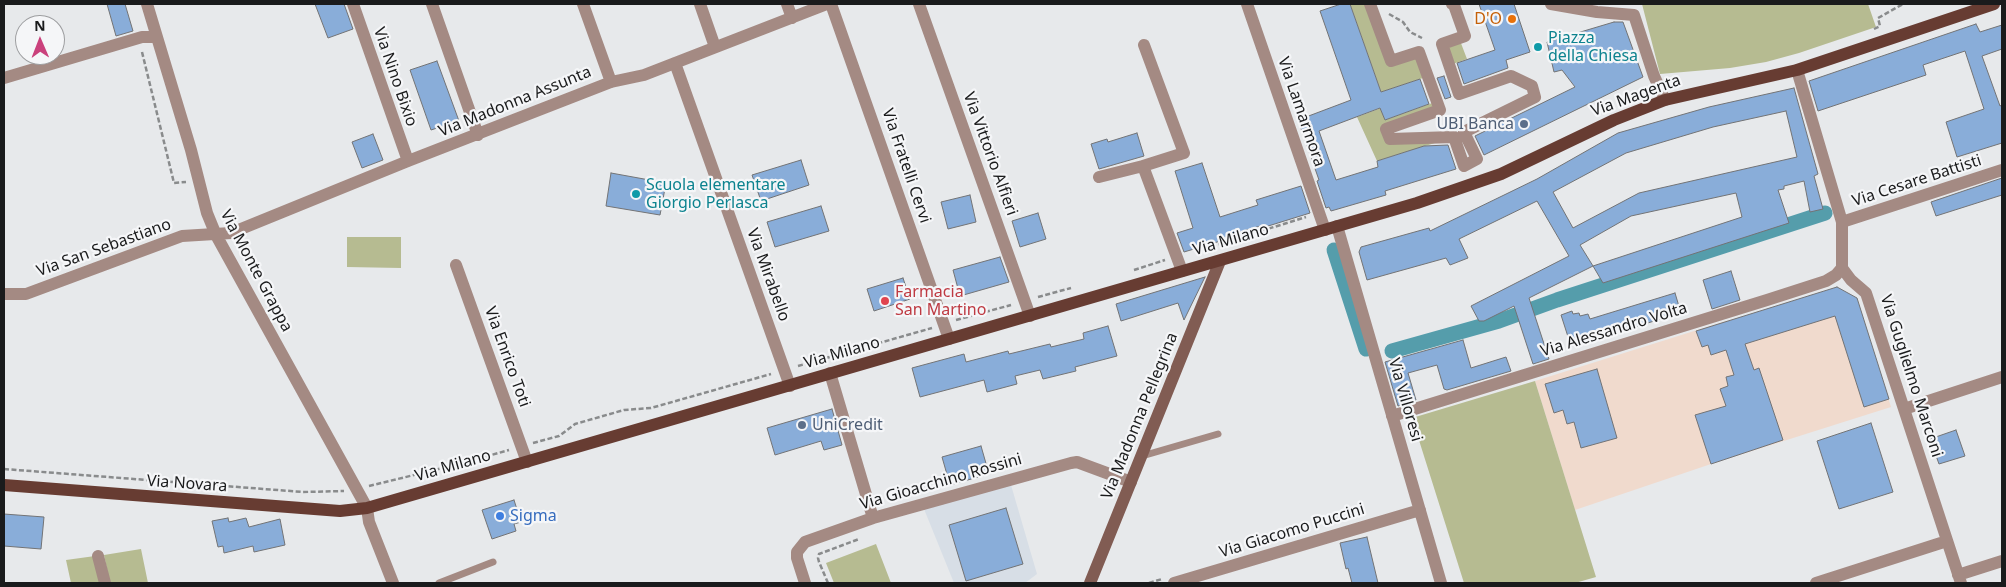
<!DOCTYPE html>
<style>
body{margin:0}
#map{position:relative;width:2006px;height:587px;overflow:hidden;background:#e7e9eb;font-family:"Noto Sans",sans-serif}
canvas{display:block}
.frame{position:absolute;inset:0;border:5px solid #1a1b1c;pointer-events:none}
.north{position:absolute;left:15px;top:15px;width:50px;height:50px;box-sizing:border-box;background:#f5f6f8;border:1px solid #9d9ea0;border-radius:50%;rotate:359deg;font-size:14px;font-weight:700;line-height:20px;text-align:center;color:#1a1b1c}
.north::after{content:'';display:block;margin:auto;width:18px;height:22px;background:#ca417c;clip-path:polygon(50% 0,100% 100%,50% 72%,0 100%)}
</style>
<div id="map">
<canvas width="2006" height="587"></canvas>
<div class="frame"></div>
<div class="north">N</div>
</div>
<script>
const context = document.querySelector('canvas').getContext('2d');
context.lineJoin = 'round';
function fillPath(path, color) { context.fillStyle = color; context.fill(path, 'evenodd'); }
const poly = rows => new Path2D(rows.map(r => 'M' + r).join(''));
function stroke(path, color, width, dash) { context.strokeStyle = color; context.lineWidth = width; context.lineCap = dash ? 'butt' : 'round'; context.setLineDash(dash || []); context.stroke(path); }
function drawText(font, color, halo, rows, align = 'center') {
  context.font = font + ' "Noto Sans",sans-serif'; context.lineWidth = 4.5; context.setLineDash([]); context.textBaseline = 'middle'; context.strokeStyle = halo; context.fillStyle = color; for (const [text, x, y, turn = 0] of rows) {
    context.save(); context.translate(x, y); context.rotate((+turn || 0) * Math.PI / 180); context.textAlign = isNaN(turn) ? turn : align; if (halo) context.strokeText(text, 0, 0); context.fillText(text, 0, 0); context.restore();
  }
}
const built = poly([
 [1011,485,1037,574,1025,583,954,583,924,509]
]);
const education = poly([
 [1857,298,1891,407,1711,464,1575,510,1535,381,1726,321]
]);
const green = poly([
 [1350,4,1370,4,1391,61,1419,52,1429,76,1381,92],
 [1642,4,1868,4,1876,27,1799,53,1766,62,1730,68,1660,74],
 [1459,38,1467,59,1450,65,1442,44],
 [1438,101,1440,110,1387,129,1390,139,1454,137,1377,161,1357,117,1381,108,1385,120],
 [347,237,401,237,401,268,347,267],
 [1535,381,1596,577,1575,583,1464,583,1412,418],
 [876,544,891,583,834,583,826,563],
 [141,549,148,583,110,583,104,555],
 [95,556,101,583,71,583,66,560]
]);
const canal = poly([
 [1334,250,1366,349],
 [1392,351,1499,321,1557,300,1825,213]
]);
const building = poly([
 [107,4,125,4,133,31,116,36,107,4],
 [315,4,344,4,353,29,328,38,315,4],
 [1341,4,1350,4,1381,92,1420,79,1429,104,1385,120,1380,108,1319,131,1336,180,1378,167,1377,161,1424,146,1448,145,1456,169,1385,191,1386,195,1331,211,1329,207,1326,208,1317,181,1319,180,1298,120,1351,100,1320,11,1341,4],
 [1479,4,1514,4,1530,52,1506,60,1508,68,1464,84,1457,63,1495,50,1479,4],
 [1614,22,1623,22,1643,77,1484,155,1475,136,1575,87,1562,70,1554,72,1547,42,1614,22],
 [1976,24,1980,32,2002,25,2002,49,1982,56,2000,106,2002,105,2002,143,1957,157,1946,122,1984,109,1965,51,1923,65,1926,75,1818,111,1809,81,1976,24],
 [437,61,459,121,431,130,410,70,437,61],
 [1444,76,1451,97,1445,99,1437,78,1444,76],
 [1794,88,1818,174,1814,176,1823,209,1810,212,1804,181,1784,186,1784,189,1778,190,1789,223,1603,283,1593,266,1742,217,1736,193,1631,216,1580,245,1593,266,1529,298,1549,359,1533,364,1514,306,1484,321,1479,321,1471,306,1569,256,1537,201,1459,239,1468,258,1450,265,1446,258,1367,280,1359,252,1361,247,1429,228,1430,231,1537,179,1618,133,1709,107,1794,88],
 [1786,111,1797,157,1639,193,1573,228,1553,192,1626,153,1713,127,1786,111],
 [1137,133,1144,156,1099,169,1091,144,1107,139,1108,142,1137,133],
 [373,134,383,160,362,168,352,142,373,134],
 [801,160,809,185,761,201,752,175,801,160],
 [1202,163,1220,217,1258,205,1256,200,1301,186,1310,213,1265,227,1264,225,1226,236,1227,239,1184,252,1177,233,1193,228,1175,171,1202,163],
 [611,173,666,183,660,215,606,206,611,173],
 [2002,178,2002,195,1936,216,1931,202,2002,178],
 [970,195,976,222,948,229,941,202,970,195],
 [821,206,829,231,775,247,767,222,821,206],
 [1038,213,1046,239,1020,247,1012,221,1038,213],
 [1000,257,1009,282,960,296,953,270,1000,257],
 [1731,271,1740,300,1712,309,1703,280,1731,271],
 [1205,277,1184,320,1178,303,1121,321,1116,304,1205,277],
 [903,278,910,299,874,311,867,289,903,278],
 [1837,287,1857,298,1889,399,1864,407,1835,316,1745,344,1754,370,1759,368,1783,440,1711,464,1695,415,1726,406,1720,389,1728,386,1726,377,1734,375,1726,350,1711,355,1708,345,1702,347,1696,331,1837,287],
 [1675,293,1681,313,1571,346,1561,315,1572,311,1573,314,1579,313,1580,316,1588,314,1590,319,1675,293],
 [1108,326,1117,356,1075,367,1076,371,1043,379,1040,370,1015,376,1017,384,987,392,984,380,920,397,912,368,964,354,966,362,1008,351,1009,354,1050,344,1051,347,1084,339,1083,333,1108,326],
 [1463,340,1471,368,1506,357,1511,371,1447,390,1444,389,1437,365,1408,373,1416,400,1398,406,1385,362,1463,340],
 [1597,369,1617,438,1581,448,1574,422,1567,424,1563,410,1554,413,1545,384,1597,369],
 [832,409,842,445,824,450,821,441,775,455,767,428,832,409],
 [1871,423,1893,492,1839,509,1817,441,1871,423],
 [1956,430,1965,456,1939,464,1930,439,1956,430],
 [981,446,989,474,950,485,942,457,981,446],
 [514,500,521,522,514,524,516,531,492,539,482,510,514,500],
 [1006,508,1023,564,966,581,949,525,1006,508],
 [4,514,44,517,41,549,4,546,4,514],
 [228,518,229,522,246,518,249,527,280,519,285,545,254,552,253,546,224,553,223,546,218,547,212,521,228,518],
 [1367,537,1378,583,1352,583,1348,568,1346,569,1340,543,1367,537]
]);
const path = poly([
 [1389,14,1403,22,1410,32,1422,38],
 [1874,29,1880,26,1878,18,1903,4],
 [142,52,174,183,186,182],
 [1197,251,1306,217],
 [1134,270,1165,260],
 [1038,297,1071,288],
 [956,320,1011,305],
 [798,366,932,328],
 [533,443,559,436,575,424,624,410,651,408,771,374],
 [4,469,303,492,344,491],
 [369,486,459,464,509,450],
 [828,583,819,562,818,558,819,554,859,539],
 [1149,583,1162,579]
]);
const lane = poly([
 [1142,456,1218,434],
 [439,583,493,562]
]);
const street = poly([
 [147,4,191,150,207,213,216,235,367,508,369,522,393,583],
 [353,4,408,161],
 [432,4,478,135],
 [583,4,611,82],
 [700,4,715,47],
 [787,4,792,18],
 [831,4,949,339],
 [919,4,1030,316],
 [1247,4,1325,230],
 [1370,4,1391,61,1419,52,1440,110,1386,129,1390,139,1454,137,1464,166,1477,159,1464,132,1535,97,1532,86,1511,76,1459,94,1442,44,1465,36,1454,5,1452,4],
 [1551,4,1597,12,1634,15,1654,76,1665,100],
 [1144,45,1184,153,1143,166,1182,271],
 [675,63,790,386],
 [1797,70,1842,222,1842,268,1851,280,1866,293,1961,583],
 [4,78,142,37,157,37],
 [1099,177,1143,166],
 [1842,222,2002,170],
 [1337,226,1441,583],
 [456,265,527,462],
 [4,294,26,294,182,236,231,233,408,161,611,82,644,75,827,4],
 [830,373,873,518],
 [1904,409,2002,377],
 [1392,416,1767,300,1826,281,1836,275,1842,268],
 [98,556,105,583],
 [1958,575,2002,561],
 [805,583,797,558,797,552,805,542,873,518,1071,463,1077,462,1131,482],
 [1174,583,1420,510],
 [1816,583,1947,541]
]);
const secondary = poly([
 [1090,583,1220,261]
]);
const primary = poly([
 [4,485,340,511,367,508,1417,203,1501,174,1614,120,1665,100,1797,70,1994,4]
]);
const markers = [
 [1512,19,5,"#e8710a"],
 [1538,47,5,"#0f9aa8"],
 [1524,124,5,"#5c6f8a"],
 [636,194,5,"#0f9aa8"],
 [885,301,5,"#e0444e"],
 [802,425,5,"#5c6f8a"],
 [500,516,5,"#3f7fe0"]
];
const foodNames = [
 ["D'O",1502,19]
];
const cultureNames = [
 ["Piazza",1548,38],
 ["della Chiesa",1548,56],
 ["Scuola elementare",646,185],
 ["Giorgio Perlasca",646,203]
];
const streetNames = [
 ["Via Nino Bixio",395,77,71],
 ["Via Magenta",1636,96,-20],
 ["Via Madonna Assunta",515,102,-22],
 ["Via Lamarmora",1301,112,71],
 ["Via Vittorio Alfieri",990,154,70],
 ["Via Fratelli Cervi",906,166,71],
 ["Via Cesare Battisti",1917,181,-18],
 ["Via Milano",1231,240,-16],
 ["Via San Sebastiano",104,248,-20],
 ["Via Monte Grappa",256,271,62],
 ["Via Mirabello",768,275,70],
 ["Via Alessandro Volta",1614,330,-17],
 ["Via Milano",842,353,-16],
 ["Via Enrico Toti",507,357,70],
 ["Via Guglielmo Marconi",1911,376,72],
 ["Via Villoresi",1405,400,74],
 ["Via Madonna Pellegrina",1140,416,-68],
 ["Via Milano",453,466,-16],
 ["Via Gioacchino Rossini",941,482,-16],
 ["Via Novara",187,484,4],
 ["Via Giacomo Puccini",1292,531,-17]
];
const serviceNames = [
 ["UBI Banca",1514,124],
 ["UniCredit",812,425,"left"]
];
const healthNames = [
 ["Farmacia",895,292],
 ["San Martino",895,310]
];
const shopNames = [
 ["Sigma",510,516]
];
fillPath(built, '#d7dee6');
fillPath(education, '#f0dacd');
fillPath(green, '#b6bb91');
stroke(canal, '#559dab', 15);
fillPath(building, '#89add9');
stroke(building, '#727375', 1);
stroke(path, '#898b8c', 2.5, [5, 2.5]);
stroke(lane, '#a48a83', 7);
stroke(street, '#a48a83', 12);
stroke(secondary, '#815c53', 12);
stroke(primary, '#673c32', 12);
for (const [x, y, r, color] of markers) { const dot = new Path2D(); dot.arc(x, y, r, 0, 2 * Math.PI); context.fillStyle = color; context.fill(dot); stroke(dot, '#f5f6f8', 2); }
drawText('16px', '#c56008', '#f5f6f8', foodNames, 'right');
drawText('16px', '#0d838f', '#f5f6f8', cultureNames, 'left');
drawText('16px', '#1a1b1c', '#f5f6f8', streetNames);
drawText('16px', '#4e5e75', '#f5f6f8', serviceNames, 'right');
drawText('16px', '#be3a42', '#f5f6f8', healthNames, 'left');
drawText('16px', '#366cbe', '#f5f6f8', shopNames, 'left');
</script>
